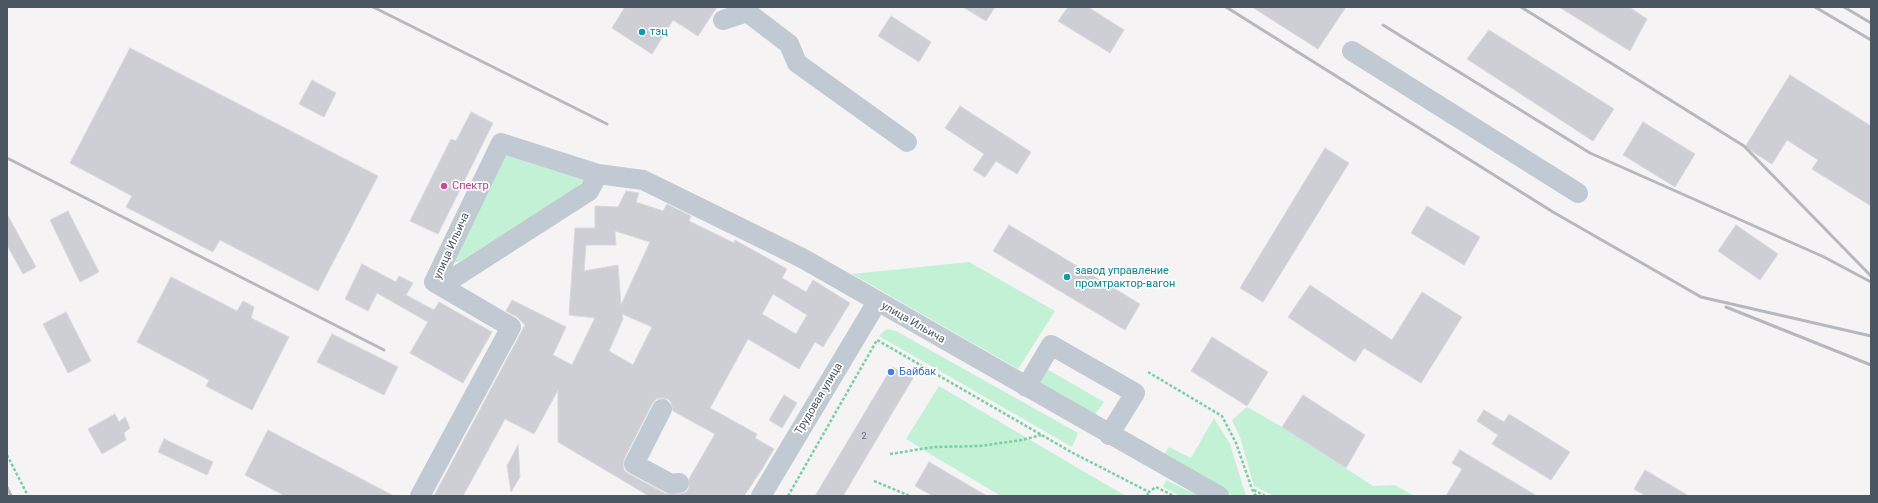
<!DOCTYPE html>
<meta charset="utf-8">
<style>
body{margin:0}
#map{position:relative;width:1878px;height:503px;overflow:hidden;background:#f5f3f3;font-family:Roboto,sans-serif}
canvas{display:block}
.frame{position:absolute;inset:0;border:8px solid #4a5661;pointer-events:none}
</style>
<div id="map">
<canvas width="1878" height="503"></canvas>
<div class="frame"></div>
</div>
<script>
const context = document.querySelector('canvas').getContext('2d');
context.lineJoin = 'round';
function fillPath(path, color) { context.fillStyle = color; context.fill(path, 'evenodd'); }
const poly = rows => new Path2D(rows.map(r => 'M' + r).join(''));
function stroke(path, color, width, dash) { context.strokeStyle = color; context.lineWidth = width; context.lineCap = dash ? 'butt' : 'round'; context.setLineDash(dash || []); context.stroke(path); }
function drawText(font, color, halo, rows, align = 'center') {
  context.font = font + ' Roboto,sans-serif'; context.lineWidth = 3.5; context.setLineDash([]); context.textBaseline = 'middle'; context.strokeStyle = halo; context.fillStyle = color; for (const [text, x, y, turn = 0] of rows) {
    context.save(); context.translate(x, y); context.rotate((+turn || 0) * Math.PI / 180); context.textAlign = isNaN(turn) ? turn : align; if (halo) context.strokeText(text, 0, 0); context.fillText(text, 0, 0); context.restore();
  }
}
const green = poly([
 [509,153,584,179,577,188,459,262,454,262,500,160],
 [969,262,1055,311,1018,369,852,274],
 [887,329,896,331,1078,433,1072,447,879,336],
 [1045,368,1104,402,1095,415,1036,381],
 [939,386,1076,467,1126,496,1001,496,930,454,906,439],
 [1247,407,1282,427,1373,486,1395,485,1414,496,1274,496,1254,486,1240,437,1232,420],
 [1214,418,1230,444,1246,496,1233,496,1163,456,1169,447,1191,458],
 [1166,480,1199,496,1180,496,1163,487]
]);
const building = poly([
 [625,7,717,7,698,36,673,20,652,54,612,28,625,7],
 [963,7,995,7,986,21,963,7],
 [1068,7,1088,7,1124,30,1110,53,1058,21,1068,7],
 [1252,7,1346,7,1318,49,1252,7],
 [1559,7,1629,7,1647,19,1630,51,1559,7],
 [891,16,931,42,919,62,878,36,891,16],
 [1489,30,1614,109,1593,141,1467,59,1489,30],
 [130,48,378,176,318,291,220,240,213,252,126,207,132,196,70,163,130,48],
 [1790,75,1871,126,1871,206,1812,169,1818,160,1787,140,1772,164,1745,147,1790,75],
 [312,80,336,93,324,117,299,104,312,80],
 [960,106,1031,152,1017,174,996,161,985,177,973,170,984,154,945,128,960,106],
 [471,112,493,123,438,234,410,221,451,139,456,141,471,112],
 [1643,122,1695,154,1675,187,1623,155,1643,122],
 [1325,148,1349,163,1263,302,1240,288,1325,148],
 [626,191,639,193,636,202,663,211,667,204,691,216,689,221,734,243,735,240,787,269,782,278,806,292,813,280,850,303,823,347,815,342,799,369,748,339,710,408,757,434,755,438,774,449,762,469,744,496,649,496,558,442,558,390,534,434,505,419,463,496,434,496,525,325,517,317,506,311,512,300,566,327,553,355,572,365,595,318,569,315,575,228,595,228,595,206,618,207,626,191],
 [615,231,650,242,621,305,618,265,584,271,586,245,616,245,615,231],
 [773,294,807,315,796,334,762,314,773,294],
 [622,314,652,327,633,365,609,351,623,319,622,314],
 [662,398,668,399,671,402,673,411,715,434,689,479,689,488,686,492,680,494,666,494,629,474,624,470,623,465,624,459,652,404,656,399,662,398],
 [1427,206,1480,237,1464,265,1411,233,1427,206],
 [68,211,99,272,80,282,50,220,68,211],
 [7,214,36,267,23,274,7,245,7,214],
 [1009,225,1140,304,1125,330,993,251,1009,225],
 [1736,225,1778,254,1760,280,1718,251,1736,225],
 [362,264,396,282,399,276,413,283,406,295,434,310,439,302,492,332,463,383,410,353,428,322,377,293,368,311,345,299,362,264],
 [171,277,237,311,243,301,254,307,251,318,289,337,252,410,206,386,209,380,137,342,171,277],
 [1310,285,1392,340,1422,292,1462,317,1421,383,1364,348,1355,362,1288,317,1310,285],
 [66,312,91,361,68,373,43,324,66,312],
 [332,334,398,367,384,395,317,362,332,334],
 [1212,337,1268,372,1247,406,1191,371,1212,337],
 [892,367,913,378,843,496,815,496,892,367],
 [784,395,797,403,782,428,769,420,784,395],
 [1303,395,1365,435,1346,468,1282,427,1303,395],
 [1484,410,1504,422,1509,414,1570,452,1551,480,1492,444,1498,435,1477,421,1484,410],
 [115,414,119,422,125,417,130,428,124,433,126,440,102,454,88,429,115,414],
 [268,430,394,496,285,496,245,475,268,430],
 [164,439,213,462,207,475,158,452,164,439],
 [518,445,520,477,511,492,507,466,518,445],
 [1460,450,1537,496,1446,496,1462,469,1452,463,1460,450],
 [929,462,987,496,933,496,915,486,929,462],
 [1645,470,1689,496,1646,496,1634,489,1645,470]
]);
const path = poly([
 [1148,372,1222,416,1236,443,1252,489],
 [890,454,934,447,980,446,1022,440,1041,435],
 [7,455,28,496],
 [874,481,910,496],
 [788,496,877,340,1071,452,1149,492,1156,487,1174,496],
 [1147,496,1149,492],
 [1256,496,1252,489,1265,496]
]);
const minor = poly([
 [723,20,747,12,789,44,797,63,907,142],
 [1352,51,1578,193],
 [598,174,589,191,441,286,434,282,501,143,598,174,643,180,802,258,1219,496],
 [1026,387,1051,345,1135,393,1109,435],
 [662,409,634,464,671,484,679,483],
 [420,496,511,327,441,286],
 [761,496,877,302]
]);
const rail = poly([
 [373,7,607,124],
 [1226,7,1553,212,1701,297,1871,336],
 [1521,7,1744,146,1871,276],
 [1815,7,1871,40],
 [1844,7,1871,23],
 [1383,25,1590,153,1824,257,1871,282],
 [7,158,384,350],
 [1726,307,1871,365],
 [7,487,11,496]
]);
const markers = [
 [642,32,4,"#0f9aa8"],
 [444,186,4,"#d1479c"],
 [1067,277,4,"#0f9aa8"],
 [891,372,4,"#3f7fe0"]
];
const numberNames = [
 ["2",864,437]
];
const cultureNames = [
 ["тэц",650,32],
 ["завод управление",1075,271],
 ["промтрактор-вагон",1075,284]
];
const hotelNames = [
 ["Спектр",452,186]
];
const streetNames = [
 ["улица Ильича",452,246,-66],
 ["улица Ильича",913,323,30],
 ["Трудовая улица",819,399,-59]
];
const shopNames = [
 ["Байбак",899,372]
];
fillPath(green, '#c3f1d5');
fillPath(building, '#cdcfd5');
stroke(building, '#d7d9de', 1);
stroke(path, '#7ad0a6', 2.5, [3, 2]);
stroke(minor, '#c1cad2', 20);
stroke(rail, '#b5b8bd', 3);
for (const [x, y, r, color] of markers) { const dot = new Path2D(); dot.arc(x, y, r, 0, 2 * Math.PI); context.fillStyle = color; context.fill(dot); stroke(dot, '#fff', 1.5); }
drawText('9px', '#6b747e', null, numberNames);
drawText('11px', '#0d838f', '#fff', cultureNames, 'left');
drawText('11px', '#b23c85', '#fff', hotelNames, 'left');
drawText('11px', '#4a5661', '#fff', streetNames);
drawText('11px', '#366cbe', '#fff', shopNames, 'left');
</script>
